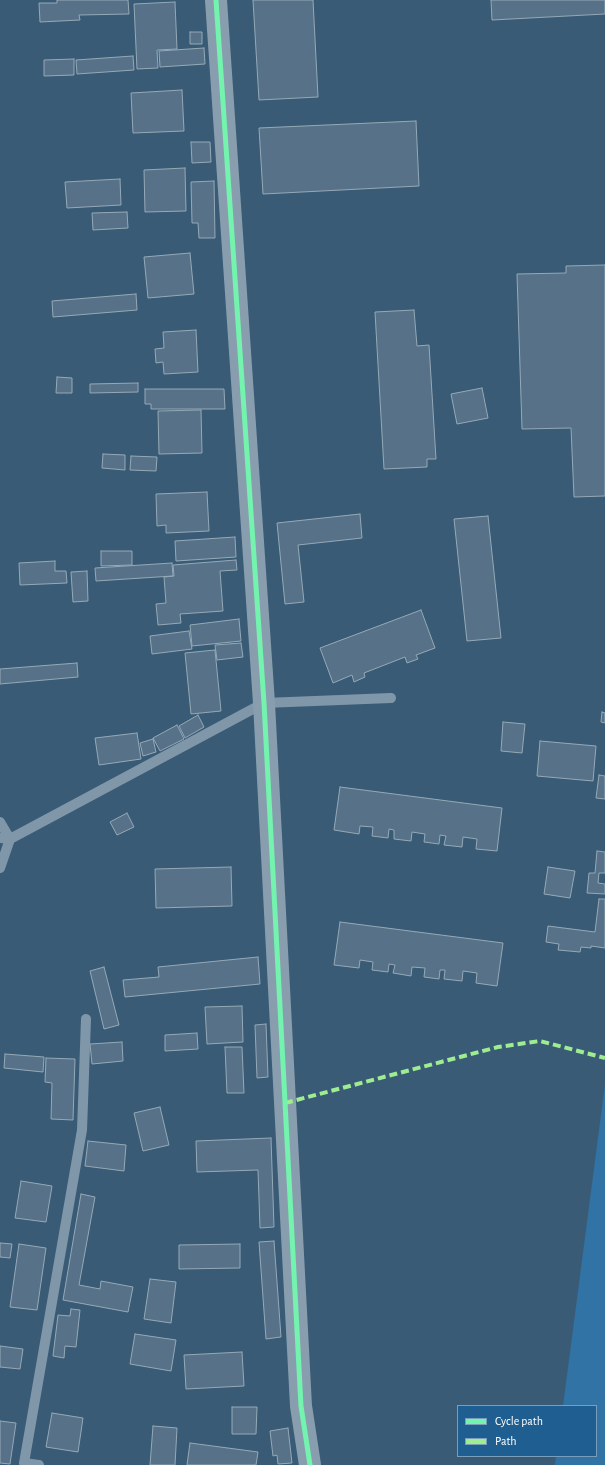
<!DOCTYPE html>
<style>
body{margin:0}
#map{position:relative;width:605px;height:1465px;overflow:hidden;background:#395b76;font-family:"Alegreya Sans",sans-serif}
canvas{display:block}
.legend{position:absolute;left:457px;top:1405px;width:140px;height:52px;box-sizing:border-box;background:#1f5e90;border:1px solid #799ebc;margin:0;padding:5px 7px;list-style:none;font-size:12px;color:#fff}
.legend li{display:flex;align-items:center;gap:8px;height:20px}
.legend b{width:20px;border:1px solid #799ebc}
</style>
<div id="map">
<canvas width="605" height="1465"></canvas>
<ul class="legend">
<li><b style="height:5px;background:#73f3ae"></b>Cycle path</li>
<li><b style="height:5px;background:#9fed91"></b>Path</li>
</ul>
</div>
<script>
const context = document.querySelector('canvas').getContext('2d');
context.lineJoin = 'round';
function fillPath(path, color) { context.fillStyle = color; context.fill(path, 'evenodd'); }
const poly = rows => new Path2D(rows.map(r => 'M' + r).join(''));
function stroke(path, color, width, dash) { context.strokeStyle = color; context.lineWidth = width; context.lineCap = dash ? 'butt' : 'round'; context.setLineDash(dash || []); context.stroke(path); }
const green = poly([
 [605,1084,605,1465,555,1465,556,1456,596,1456,596,1406,563,1406]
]);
const building = poly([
 [57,0,128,0,129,14,79,15,80,20,40,22,39,3,57,3,57,0],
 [253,0,313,0,318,97,259,100,253,0],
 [491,0,605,0,605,14,492,20,491,0],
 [175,2,177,49,157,50,158,68,137,69,134,4,175,2],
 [190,32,202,32,202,44,190,44,190,32],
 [204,48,205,64,160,67,159,51,204,48],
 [133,56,134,70,77,74,76,60,133,56],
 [74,59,74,75,44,76,44,60,74,59],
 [182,90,184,131,133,133,131,93,182,90],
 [416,121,419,186,263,194,259,128,416,121],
 [191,142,210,142,211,162,192,163,191,142],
 [185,168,186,211,145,212,144,170,185,168],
 [120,179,121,205,67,208,65,182,120,179],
 [214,181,215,238,199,238,198,223,192,223,191,182,214,181],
 [127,212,128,228,93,230,92,213,127,212],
 [190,253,194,294,148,298,144,257,190,253],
 [605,265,605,496,574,497,571,428,522,429,517,274,566,273,566,266,605,265],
 [136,294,137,310,53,317,52,301,136,294],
 [414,310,417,346,429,345,436,459,427,459,427,467,384,469,375,312,414,310],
 [196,330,198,372,164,374,163,362,156,363,155,349,164,348,163,332,196,330],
 [57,377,72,378,72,393,56,393,57,377],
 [138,383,138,392,90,393,90,384,138,383],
 [482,388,488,418,457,424,451,394,482,388],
 [145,389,224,389,225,409,151,409,151,404,145,404,145,389],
 [201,410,202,453,159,454,158,411,201,410],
 [103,454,125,455,125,470,102,468,103,454],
 [131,456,157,457,156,471,130,470,131,456],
 [207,492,209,531,166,533,166,525,157,526,156,494,207,492],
 [360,514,362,538,298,545,304,602,285,604,277,523,360,514],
 [488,516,501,638,467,641,454,519,488,516],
 [235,537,236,557,176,561,175,541,235,537],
 [101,551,132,551,132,565,101,566,101,551],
 [236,560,237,570,220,571,223,611,180,614,181,623,158,625,156,604,166,603,164,577,174,576,173,565,236,560],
 [55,561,55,571,66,571,67,583,20,585,19,563,55,561],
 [172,563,173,576,96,581,95,568,172,563],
 [87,571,88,601,73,602,71,572,87,571],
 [421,610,435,648,416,655,418,659,407,663,405,657,364,673,365,677,354,682,352,675,333,683,320,648,421,610],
 [239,619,241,641,192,646,190,625,239,619],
 [189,631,192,649,152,654,150,636,189,631],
 [241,643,243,657,217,660,215,645,241,643],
 [215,650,221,711,191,714,185,653,215,650],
 [77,663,78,677,0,684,0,669,77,663],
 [602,712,605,713,605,723,601,722,602,712],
 [198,715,204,727,185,738,179,726,198,715],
 [503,722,525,724,522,753,501,751,503,722],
 [177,725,184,739,160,751,153,738,177,725],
 [137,733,141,759,99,765,95,738,137,733],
 [153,739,156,752,143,756,140,743,153,739],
 [540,741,596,746,593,781,537,776,540,741],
 [599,775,605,776,605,799,596,798,599,775],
 [340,787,502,808,497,851,476,849,477,839,463,837,462,847,444,845,446,836,440,835,439,844,424,842,425,834,412,832,411,841,394,839,394,830,389,829,388,838,372,836,373,827,360,826,359,834,334,830,340,787],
 [127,813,134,827,117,835,110,822,127,813],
 [597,851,605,852,605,873,599,873,598,883,605,884,605,894,587,893,589,873,595,873,597,851],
 [231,867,232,906,156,908,155,869,231,867],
 [548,867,575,871,570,898,544,894,548,867],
 [599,899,605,899,605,948,591,946,591,948,581,947,580,952,558,950,559,944,546,942,548,926,595,932,599,899],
 [340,922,503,943,497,986,476,983,477,973,463,971,462,981,444,979,445,970,440,970,439,979,424,977,425,968,412,967,411,976,393,973,395,965,389,964,388,972,372,970,373,962,360,960,359,968,334,965,340,922],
 [258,957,260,984,125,997,123,980,159,977,158,967,258,957],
 [104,967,119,1025,104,1029,90,971,104,967],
 [242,1006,243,1042,207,1044,205,1007,242,1006],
 [266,1024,268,1077,257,1078,255,1025,266,1024],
 [197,1033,198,1049,165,1051,165,1035,197,1033],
 [122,1042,123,1061,92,1064,90,1044,122,1042],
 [225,1047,242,1047,244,1093,227,1093,225,1047],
 [5,1054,44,1057,43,1072,4,1068,5,1054],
 [46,1058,75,1059,73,1120,51,1119,52,1083,45,1082,46,1058],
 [160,1107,169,1145,143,1151,134,1113,160,1107],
 [271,1138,274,1227,260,1228,258,1170,197,1172,196,1141,271,1138],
 [88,1141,126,1145,124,1171,85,1166,88,1141],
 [21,1181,52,1186,46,1222,15,1218,21,1181],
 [81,1194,95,1197,79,1285,100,1289,101,1281,133,1287,128,1312,63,1300,81,1194],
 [274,1241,281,1337,266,1339,259,1242,274,1241],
 [0,1243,12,1244,10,1258,0,1257,0,1243],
 [19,1244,46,1248,37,1310,10,1307,19,1244],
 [240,1244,240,1268,179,1269,179,1245,240,1244],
 [150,1279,176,1282,171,1323,144,1319,150,1279],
 [71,1309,80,1310,76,1347,65,1346,64,1358,53,1356,58,1315,70,1316,71,1309],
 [135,1334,176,1340,171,1371,130,1364,135,1334],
 [0,1346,23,1349,20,1369,0,1367,0,1346],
 [242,1352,244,1386,186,1389,184,1355,242,1352],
 [232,1407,257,1407,256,1434,232,1434,232,1407],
 [52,1413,83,1418,78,1452,46,1447,52,1413],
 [0,1421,16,1423,10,1464,0,1463,0,1421],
 [153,1426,177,1428,175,1465,150,1465,153,1426],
 [288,1428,292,1463,278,1464,277,1455,273,1456,270,1431,288,1428],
 [190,1443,258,1452,256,1465,187,1465,190,1443]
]);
const lane = poly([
 [0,822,10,839,0,868],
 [0,838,10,839,264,703,391,698],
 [39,1465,24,1463,82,1130,86,1019]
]);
const secondary = poly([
 [216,0,264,703,301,1406,310,1465]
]);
const quiet = poly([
 [285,1103,498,1047,540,1041,605,1058]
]);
const cycleway = poly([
 [216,0,264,703,301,1406,310,1465]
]);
fillPath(green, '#3173a5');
fillPath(building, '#577288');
stroke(building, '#95a9b7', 1);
stroke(lane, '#8097a9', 10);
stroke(secondary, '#889eae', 22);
stroke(quiet, '#9fed91', 4, [8, 4]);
stroke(cycleway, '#73f3ae', 5);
</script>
